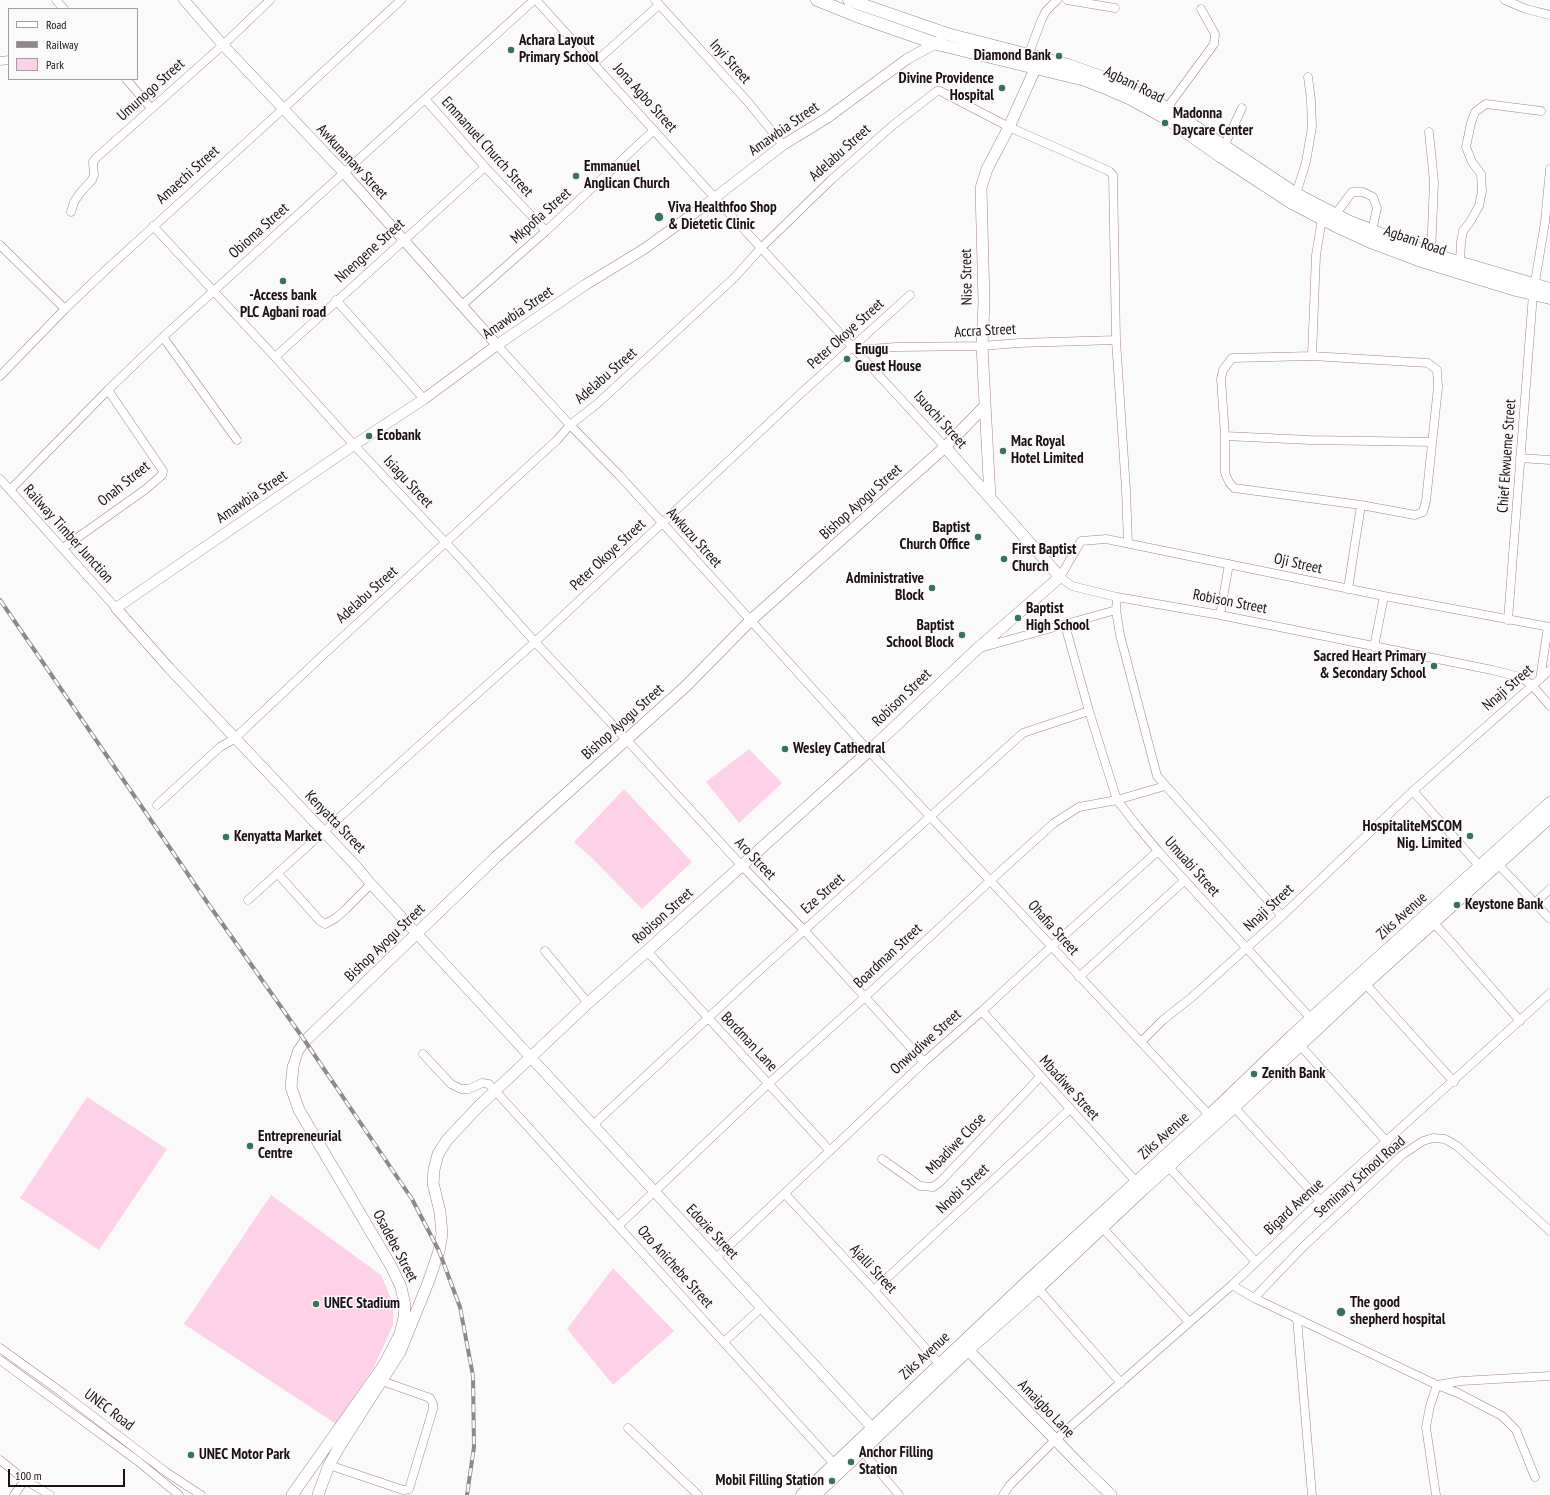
<!DOCTYPE html>
<style>
body{margin:0}
#map{position:relative;width:1550px;height:1495px;overflow:hidden;background:#fafafa;font-family:"PT Sans Narrow",sans-serif}
canvas{display:block}
.legend{position:absolute;left:8px;top:8px;width:130px;height:72px;box-sizing:border-box;background:#fafafa;border:1px solid #a19c9f;margin:0;padding:5px 7px;list-style:none;font-size:12px;color:#1c0f16}
.legend li{display:flex;align-items:center;gap:8px;height:20px}
.legend b{width:20px;border:1px solid #a19c9f}
.scale{position:absolute;left:8px;top:1469px;width:117px;height:18px;box-sizing:border-box;border:2px solid #1c0f16;border-top:0;padding-left:5px;font-size:12px;line-height:14px;white-space:nowrap;color:#1c0f16;-webkit-text-stroke:3px #fafafa;paint-order:stroke}
</style>
<div id="map">
<canvas width="1550" height="1495"></canvas>
<ul class="legend">
<li><b style="height:5px;background:#fff"></b>Road</li>
<li><b style="height:5px;background:#8e878b"></b>Railway</li>
<li><b style="height:11px;background:#fdd2e8"></b>Park</li>
</ul>
<div class="scale">100 m</div>
</div>
<script>
const context = document.querySelector('canvas').getContext('2d');
context.lineJoin = 'round';
function fillPath(path, color) { context.fillStyle = color; context.fill(path, 'evenodd'); }
const poly = rows => new Path2D(rows.map(r => 'M' + r).join(''));
function stroke(path, color, width, dash) { context.strokeStyle = color; context.lineWidth = width; context.lineCap = dash ? 'butt' : 'round'; context.setLineDash(dash || []); context.stroke(path); }
function drawText(font, color, halo, rows, align = 'center') {
  context.font = font + ' "PT Sans Narrow",sans-serif'; context.lineWidth = 3; context.setLineDash([]); context.textBaseline = 'middle'; context.strokeStyle = halo; context.fillStyle = color; for (const [text, x, y, turn = 0] of rows) {
    context.save(); context.translate(x, y); context.rotate((+turn || 0) * Math.PI / 180); context.textAlign = isNaN(turn) ? turn : align; if (halo) context.strokeText(text, 0, 0); context.fillText(text, 0, 0); context.restore();
  }
}
const green = poly([
 [749,749,782,783,739,823,706,782],
 [624,789,692,862,642,909,591,857,574,842],
 [87,1097,167,1149,99,1250,20,1198],
 [271,1195,381,1275,390,1296,393,1309,393,1325,374,1367,336,1424,184,1324],
 [613,1268,674,1331,613,1385,567,1329]
]);
const minor = poly([
 [56,0,64,9],
 [536,0,715,198,945,447],
 [655,0,748,102,783,145],
 [1067,0,1115,8],
 [1505,0,1526,9,1550,15],
 [1028,56,1041,21,1046,11,1057,0],
 [0,61,9,60],
 [594,63,659,5],
 [126,79,151,108],
 [425,99,485,167,546,231],
 [1167,108,1214,44,1215,34,1201,9],
 [1429,132,1434,182,1431,254],
 [1224,146,1242,108],
 [1296,194,1306,162,1312,127,1311,100,1308,77],
 [71,212,74,202,80,193,92,180,94,175,93,162,96,158,223,45,270,0],
 [1335,215,1352,192,1363,192,1373,197,1377,208,1372,231],
 [153,226,275,357,354,445,462,560,535,642,626,739,741,865,804,930,924,1062],
 [0,245,65,309],
 [1460,263,1461,242,1463,231,1470,222,1479,206,1482,191,1481,174,1472,162,1466,147,1471,123,1475,112,1486,104,1541,111],
 [336,300,424,399],
 [462,305,546,231,654,130],
 [163,337,237,440],
 [497,345,570,425,619,475,869,751,1212,1118],
 [856,350,896,347,982,346,1019,343,1116,340],
 [1312,356,1428,363,1437,370,1438,387,1426,501,1423,512,1415,515,1361,505,1234,488,1229,482,1225,473,1225,436,1221,379,1223,370,1232,358,1312,356],
 [1312,356,1316,255,1322,219],
 [275,357,485,167],
 [0,376,65,309,108,268,283,109,401,0],
 [1225,436,1310,440,1432,442],
 [1520,458,1550,460],
 [0,479,116,608],
 [10,490,108,390,163,337,534,0],
 [63,548,146,489,162,475,163,471,161,468,108,390],
 [1348,589,1361,505],
 [1117,597,1116,610,1120,635,1157,776,1282,916],
 [1220,615,1229,564],
 [1508,620,1533,294,1545,222,1550,169],
 [1065,625,1089,711,1117,800,1138,827,1158,851,1314,1022],
 [1550,627,1384,596,1106,539,1081,541,1060,577,1072,586,1117,597,1220,615,1492,670,1520,677,1532,685,1550,706],
 [1374,647,1384,596],
 [980,648,1116,610],
 [1540,679,1548,627],
 [1413,791,1483,870],
 [157,805,220,747,234,739,322,656,557,440,570,425,597,404,734,278,762,247,831,180,892,126,937,91,940,91,1009,127,1109,171,1113,175,1116,340,1126,490,1128,543],
 [1494,860,1550,919],
 [278,874,320,921,325,924,336,918,346,909,371,884],
 [248,900,412,752,535,642,798,396,910,295],
 [1535,903,1550,889],
 [1431,920,1453,944,1520,1021],
 [545,951,588,1003],
 [647,951,830,1151],
 [1079,977,1185,880],
 [1362,980,1454,1082],
 [982,1011,1140,1186],
 [1141,1042,1163,1020,1192,997,1282,916,1413,791,1550,670],
 [1298,1043,1387,1142],
 [423,1054,451,1084,461,1089,469,1089,482,1083,489,1084,837,1467],
 [1234,1107,1320,1201],
 [593,1125,750,979,1023,733,1089,711],
 [882,1159,920,1186,933,1187,940,1182,1040,1077],
 [1166,1164,1256,1262],
 [785,1194,874,1290,943,1368],
 [1099,1224,1189,1322],
 [618,1226,768,1084,865,997,991,880,1054,823,1079,807,1117,800,1165,786],
 [716,1258,924,1062,982,1011,1051,947,1158,851],
 [1035,1285,1121,1383],
 [1232,1285,1254,1298,1304,1246,1402,1155,1423,1141,1433,1138,1445,1139,1457,1146,1550,1231],
 [874,1290,1070,1109],
 [1254,1298,1437,1385,1458,1393,1502,1416,1516,1430,1535,1477],
 [1297,1318,1312,1495],
 [724,1342,761,1308],
 [0,1348,64,1394,166,1472,201,1495],
 [0,1360,139,1462,179,1495],
 [628,1428,698,1495],
 [860,1448,899,1495],
 [0,1460,25,1480,50,1495],
 [329,1465,403,1490,409,1489,433,1409,433,1404,430,1398,382,1381],
 [14,1495,25,1480],
 [1003,1495,1010,1485,1055,1440,1232,1285,1320,1201,1550,993],
 [1436,1495,1426,1427,1430,1406,1437,1385,1461,1381,1550,1376]
]);
const tertiary = poly([
 [184,0,223,45,344,173,497,345],
 [293,1067,298,1051,305,1041],
 [878,1434,371,884,356,866,170,669,116,608,354,445,424,399,497,345,585,285,644,249,704,206,783,145,827,118,907,59,940,41]
]);
const secondary = poly([
 [990,498,982,346,984,303,981,188,987,169,1009,127,1039,60],
 [305,1041,496,857,686,686,751,620,945,447,984,407],
 [968,1350,1081,1466,1111,1495],
 [292,1495,384,1365,400,1334,404,1318,405,1306,401,1287,391,1266,299,1110,291,1087,293,1067],
 [318,1495,329,1465,341,1444,400,1352,428,1283,439,1251,442,1234,440,1212,433,1183,434,1170,438,1154,447,1140,478,1107,588,1003,647,951,869,751,976,650,1060,577,945,447]
]);
const primary = poly([
 [817,0,857,16,937,44,1085,80,1108,89,1131,99,1169,120,1220,156,1292,203,1336,226,1373,243,1421,261,1516,290,1550,298],
 [849,0,947,34,1068,65,1115,82,1167,108,1296,194,1348,221,1431,254,1550,289],
 [802,1495,1029,1280,1209,1116,1292,1036,1550,803],
 [815,1495,968,1350,1038,1288,1143,1189,1234,1107,1366,983,1550,817]
]);
const rail = poly([
 [0,600,207,902,305,1041,412,1199,439,1251,460,1307,473,1376,474,1447,467,1495]
]);
const markers = [
 [511,50,4,"#38725b"],
 [1059,56,4,"#38725b"],
 [1002,88,4,"#38725b"],
 [1165,123,4,"#38725b"],
 [576,176,4,"#38725b"],
 [659,217,5,"#38725b"],
 [283,281,4,"#38725b"],
 [847,359,4,"#38725b"],
 [369,436,4,"#38725b"],
 [1003,451,4,"#38725b"],
 [978,537,4,"#38725b"],
 [1004,559,4,"#38725b"],
 [932,588,4,"#38725b"],
 [1018,618,4,"#38725b"],
 [962,635,4,"#38725b"],
 [1434,666,4,"#38725b"],
 [785,749,4,"#38725b"],
 [1470,836,4,"#38725b"],
 [226,837,4,"#38725b"],
 [1457,905,4,"#38725b"],
 [1254,1074,4,"#38725b"],
 [250,1146,4,"#38725b"],
 [316,1304,4,"#38725b"],
 [1341,1312,5,"#38725b"],
 [191,1455,4,"#38725b"],
 [851,1462,4,"#38725b"],
 [832,1481,4,"#38725b"]
];
const poiNames = [
 ["Achara Layout",519,41],
 ["Primary School",519,58],
 ["Diamond Bank",1051,56,"right"],
 ["Divine Providence",994,79,"right"],
 ["Hospital",994,96,"right"],
 ["Madonna",1173,114],
 ["Daycare Center",1173,131],
 ["Emmanuel",584,167],
 ["Anglican Church",584,184],
 ["Viva Healthfoo Shop",668,208],
 ["& Dietetic Clinic",668,225],
 ["-Access bank",283,296,"center"],
 ["PLC Agbani road",283,313,"center"],
 ["Enugu",855,350],
 ["Guest House",855,367],
 ["Ecobank",377,436],
 ["Mac Royal",1011,442],
 ["Hotel Limited",1011,459],
 ["Baptist",970,528,"right"],
 ["Church Office",970,545,"right"],
 ["First Baptist",1012,550],
 ["Church",1012,567],
 ["Administrative",924,579,"right"],
 ["Block",924,596,"right"],
 ["Baptist",1026,609],
 ["High School",1026,626],
 ["Baptist",954,626,"right"],
 ["School Block",954,643,"right"],
 ["Sacred Heart Primary",1426,657,"right"],
 ["& Secondary School",1426,674,"right"],
 ["Wesley Cathedral",793,749],
 ["HospitaliteMSCOM",1462,827,"right"],
 ["Nig. Limited",1462,844,"right"],
 ["Kenyatta Market",234,837],
 ["Keystone Bank",1465,905],
 ["Zenith Bank",1262,1074],
 ["Entrepreneurial",258,1137],
 ["Centre",258,1154],
 ["The good",1350,1303],
 ["shepherd hospital",1350,1320],
 ["UNEC Stadium",324,1304],
 ["Anchor Filling",859,1453],
 ["Station",859,1470],
 ["UNEC Motor Park",199,1455],
 ["Mobil Filling Station",824,1481,"right"]
];
const streetNames = [
 ["Inyi Street",730,62,48],
 ["Agbani Road",1134,85,26],
 ["Umunogo Street",151,90,-42],
 ["Jona Agbo Street",645,98,48],
 ["Amawbia Street",784,129,-35],
 ["Emmanuel Church Street",487,147,48],
 ["Adelabu Street",840,153,-42],
 ["Awkunanaw Street",352,162,47],
 ["Amaechi Street",188,175,-42],
 ["Mkpofia Street",541,216,-42],
 ["Obioma Street",259,231,-42],
 ["Agbani Road",1415,241,19],
 ["Nnengene Street",370,251,-42],
 ["Nise Street",967,277,-91],
 ["Amawbia Street",518,313,-34],
 ["Accra Street",985,331,-3],
 ["Peter Okoye Street",846,334,-42],
 ["Adelabu Street",606,376,-41],
 ["Isuochi Street",940,420,48],
 ["Chief Ekwueme Street",1507,456,-86],
 ["Isiagu Street",408,482,47],
 ["Onah Street",124,484,-39],
 ["Amawbia Street",252,497,-34],
 ["Bishop Ayogu Street",861,502,-42],
 ["Railway Timber Junction",68,534,48],
 ["Awkuzu Street",694,538,48],
 ["Peter Okoye Street",608,555,-43],
 ["Oji Street",1298,564,12],
 ["Adelabu Street",367,595,-42],
 ["Robison Street",1230,602,11],
 ["Nnaji Street",1508,688,-41],
 ["Robison Street",902,698,-44],
 ["Bishop Ayogu Street",623,722,-42],
 ["Kenyatta Street",335,822,46],
 ["Aro Street",755,859,46],
 ["Umuabi Street",1192,867,48],
 ["Eze Street",823,894,-42],
 ["Nnaji Street",1269,908,-43],
 ["Robison Street",663,916,-42],
 ["Ziks Avenue",1402,916,-42],
 ["Ohafia Street",1053,928,48],
 ["Bishop Ayogu Street",385,943,-44],
 ["Boardman Street",888,956,-43],
 ["Bordman Lane",749,1042,47],
 ["Onwudiwe Street",926,1042,-42],
 ["Mbadiwe Street",1069,1088,48],
 ["Ziks Avenue",1164,1136,-42],
 ["Mbadiwe Close",956,1144,-46],
 ["Seminary School Road",1360,1177,-41],
 ["Nnobi Street",963,1189,-43],
 ["Bigard Avenue",1294,1207,-43],
 ["Edozie Street",712,1232,47],
 ["Osadebe Street",395,1246,62],
 ["Ozo Anichebe Street",675,1267,48],
 ["Ajalli Street",873,1269,47],
 ["Ziks Avenue",925,1356,-43],
 ["Amaigbo Lane",1046,1409,46],
 ["UNEC Road",109,1410,37]
];
fillPath(green, '#fdd2e8');
stroke(minor, '#a48193', 9);
stroke(tertiary, '#a48193', 11);
stroke(secondary, '#a48193', 12);
stroke(primary, '#a48193', 13);
stroke(minor, '#fff', 8);
stroke(tertiary, '#fff', 10);
stroke(secondary, '#fff', 11);
stroke(primary, '#fff', 12);
stroke(rail, '#8e878b', 4);
stroke(rail, '#fafafa', 2.5, [8]);
for (const [x, y, r, color] of markers) { const dot = new Path2D(); dot.arc(x, y, r, 0, 2 * Math.PI); context.fillStyle = color; context.fill(dot); stroke(dot, '#fafafa', 1.5); }
drawText('bold 15px', '#1c0f16', '#fafafa', poiNames, 'left');
drawText('15px', '#1c0f16', '#fafafa', streetNames);
</script>
